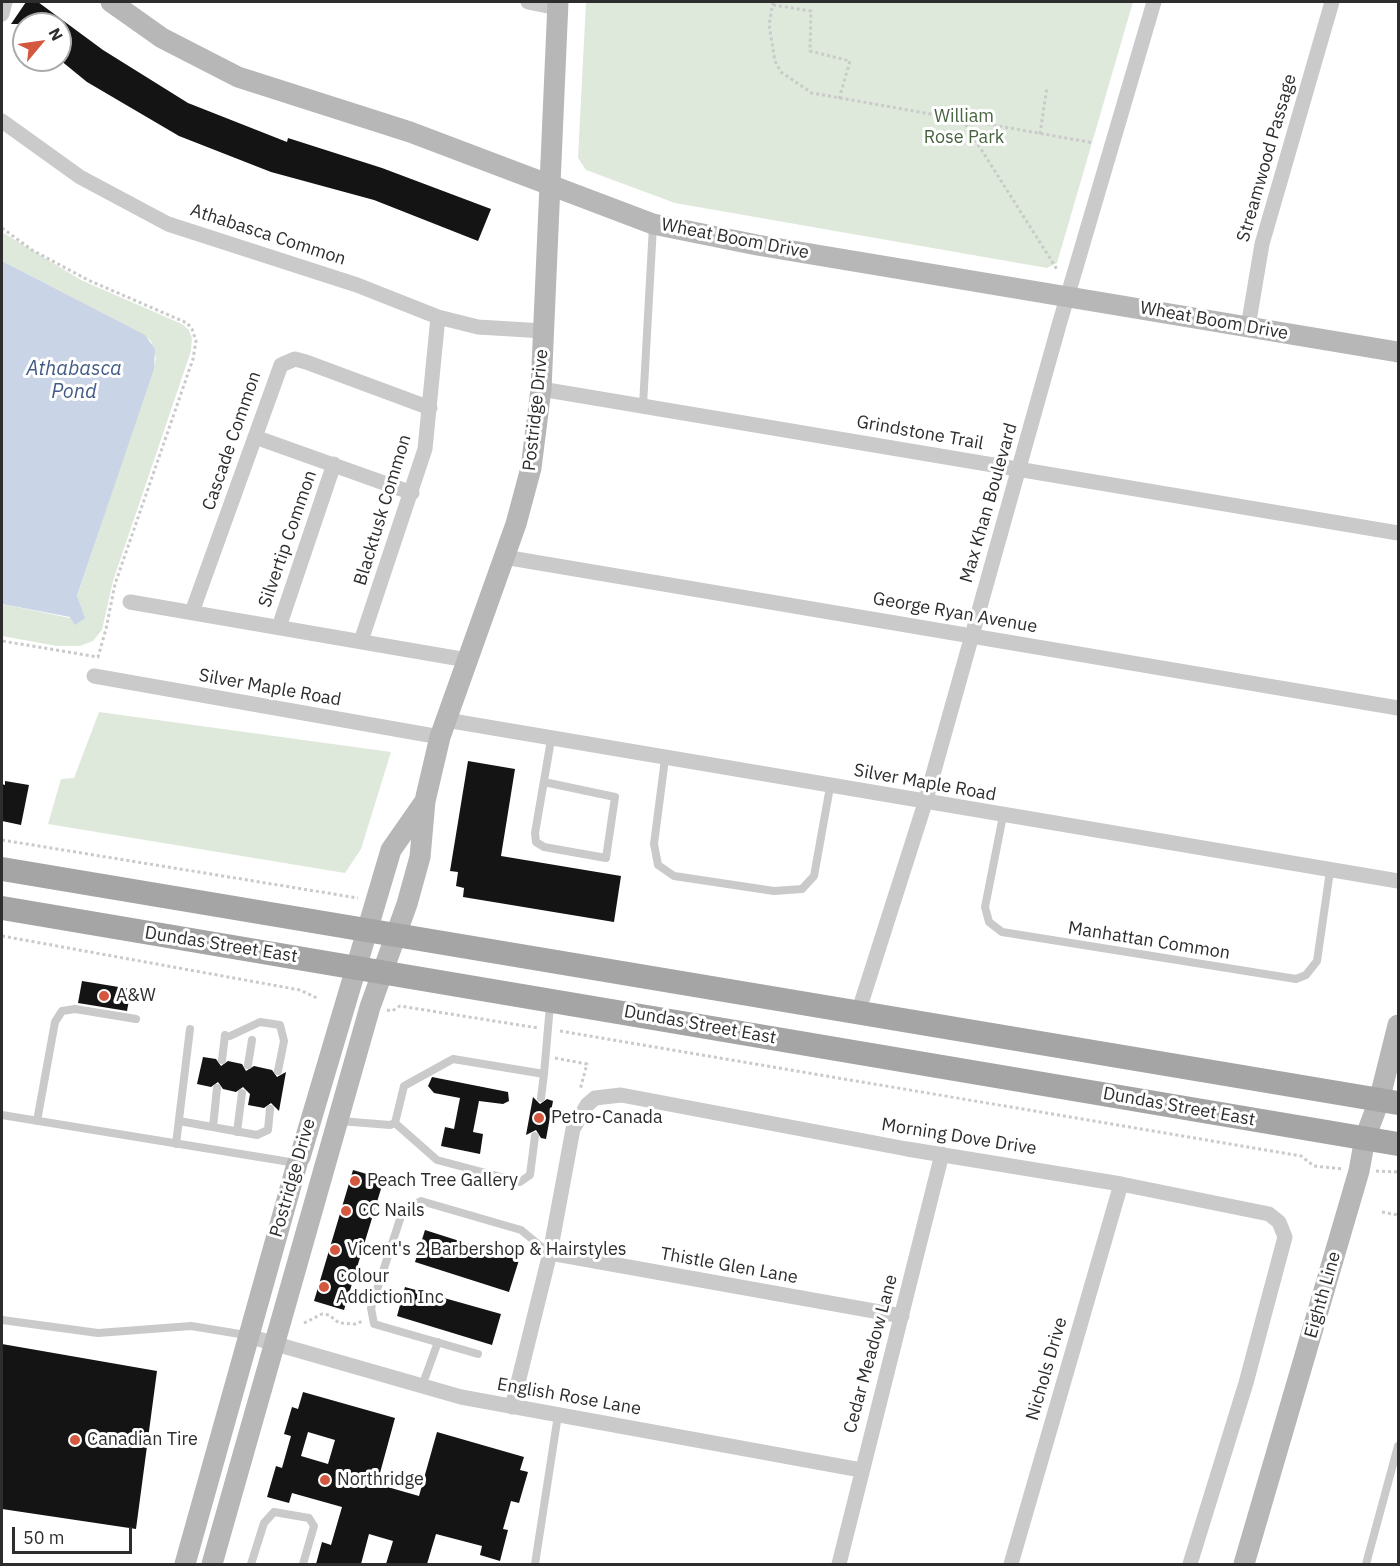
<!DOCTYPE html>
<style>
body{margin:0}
#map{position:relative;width:1400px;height:1566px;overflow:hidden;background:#fff;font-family:"IBM Plex Sans",sans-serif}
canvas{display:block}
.frame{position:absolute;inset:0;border:3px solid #2d2d2d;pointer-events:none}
.north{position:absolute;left:12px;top:12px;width:60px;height:60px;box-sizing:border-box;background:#fff;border:2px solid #ababab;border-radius:50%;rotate:61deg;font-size:16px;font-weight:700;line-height:24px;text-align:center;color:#2d2d2d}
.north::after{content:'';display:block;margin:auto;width:21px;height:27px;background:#d4573f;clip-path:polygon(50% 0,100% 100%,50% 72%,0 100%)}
.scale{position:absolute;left:12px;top:1527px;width:120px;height:27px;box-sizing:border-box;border:3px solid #2d2d2d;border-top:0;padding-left:8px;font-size:18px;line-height:21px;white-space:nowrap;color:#2d2d2d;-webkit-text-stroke:4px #fff;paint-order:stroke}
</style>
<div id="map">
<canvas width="1400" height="1566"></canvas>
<div class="frame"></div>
<div class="north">N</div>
<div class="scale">50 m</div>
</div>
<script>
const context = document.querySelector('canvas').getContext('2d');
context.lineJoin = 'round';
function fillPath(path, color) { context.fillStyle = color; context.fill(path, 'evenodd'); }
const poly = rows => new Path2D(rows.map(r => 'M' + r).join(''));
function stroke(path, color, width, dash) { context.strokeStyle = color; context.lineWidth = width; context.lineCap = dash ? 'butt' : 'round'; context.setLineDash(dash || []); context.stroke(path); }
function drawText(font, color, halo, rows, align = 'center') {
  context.font = font + ' "IBM Plex Sans",sans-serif'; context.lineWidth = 6; context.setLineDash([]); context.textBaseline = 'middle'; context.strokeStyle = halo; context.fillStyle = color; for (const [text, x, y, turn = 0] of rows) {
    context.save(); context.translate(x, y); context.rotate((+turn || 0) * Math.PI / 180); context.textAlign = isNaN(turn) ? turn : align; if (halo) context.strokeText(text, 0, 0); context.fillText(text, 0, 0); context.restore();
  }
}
const green = poly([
 [586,2,1133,2,1057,263,1047,268,675,203,586,170,578,158],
 [2,232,81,280,182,324,189,330,192,338,191,351,113,581,102,630,93,641,80,646,57,646,2,636,2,604,70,618,156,359,151,341,144,335,2,261],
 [99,712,391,752,361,849,345,873,48,824,61,779,74,778]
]);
const water = poly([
 [2,261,145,335,155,349,154,369,77,596,85,618,75,625,70,617,2,604]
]);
const building = poly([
 [26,2,38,2,103,50,188,103,287,142,288,138,382,168,491,209,478,241,374,200,271,172,179,136,87,82,60,60,60,24,11,24],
 [468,761,515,769,501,856,621,876,614,922,463,897,464,888,456,886,458,872,450,871],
 [5,781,29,785,21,825,2,821,2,784,5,785],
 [82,981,131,989,127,1011,78,1003],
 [203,1057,216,1059,221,1066,228,1061,242,1064,246,1071,254,1066,272,1070,277,1077,286,1072,279,1111,271,1103,264,1108,248,1105,250,1094,243,1087,236,1092,223,1089,218,1082,211,1087,197,1084],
 [432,1077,508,1092,509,1101,503,1104,479,1101,473,1132,483,1134,480,1154,441,1146,445,1127,454,1129,460,1098,434,1093,428,1086],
 [533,1097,540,1104,547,1099,553,1101,546,1139,541,1138,536,1130,526,1135],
 [353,1170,384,1179,344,1310,314,1301],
 [425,1230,519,1260,509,1292,415,1262],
 [405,1287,501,1314,492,1345,397,1316],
 [2,1344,157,1371,136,1529,2,1509],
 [303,1392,395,1418,377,1484,419,1496,437,1432,524,1457,520,1470,528,1472,519,1503,511,1501,503,1529,508,1530,500,1561,480,1555,482,1546,436,1534,427,1564,386,1564,393,1541,369,1534,361,1564,316,1564,322,1542,331,1545,342,1507,292,1493,289,1503,267,1497,276,1466,282,1468,291,1436,284,1434,292,1407,298,1409],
 [308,1432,335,1440,328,1464,301,1456]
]);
const path = poly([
 [773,2,769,25,775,61,781,72,812,93,1094,143],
 [773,5,811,11,810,51,850,61,839,99],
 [962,119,1058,271],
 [1040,134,1047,87],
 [2,228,32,250,88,280,187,323,192,329,196,341,193,359,115,584,106,629,98,657,2,641],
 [2,840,358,898],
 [2,936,300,990,319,999],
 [387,1010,392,1011,400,1006,538,1028],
 [560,1031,1301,1156,1314,1166,1343,1169],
 [555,1058,587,1064,580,1090],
 [1376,1171,1398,1172],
 [1382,1212,1398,1215],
 [304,1323,322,1314,329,1315,339,1323,355,1324,363,1321]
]);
const lane = poly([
 [643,405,653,226],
 [665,759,654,844,658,865,674,876,774,891,802,889,814,876,830,787],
 [544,782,615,797,606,858,544,847,536,842,535,833,551,740],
 [1003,816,985,907,989,922,1002,932,1296,979,1306,975,1317,961,1330,871],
 [230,1036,260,1022,280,1025,284,1041,278,1071],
 [222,1060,225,1035],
 [248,1065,252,1040],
 [541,1098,544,1074],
 [2,1115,296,1163],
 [37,1121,55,1022,62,1011,75,1009,136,1019],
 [179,1121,257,1135,268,1130,270,1109],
 [340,1121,390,1125,395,1123,404,1086,453,1059,544,1074,550,1005],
 [395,1123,437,1160,520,1182,530,1175,535,1136],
 [213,1127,217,1088],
 [237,1132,242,1093],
 [176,1144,190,1029],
 [2,1320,98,1333,191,1326,246,1335],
 [478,1354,374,1324,371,1308,403,1210,421,1201,521,1230,549,1253],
 [422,1386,438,1342],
 [251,1564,264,1523,274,1512,309,1518,314,1526,303,1564],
 [535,1564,558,1415],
 [1366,1564,1398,1446]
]);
const street = poly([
 [528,2,557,8],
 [2,14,5,2],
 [2,121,80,177,168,224,357,285,438,317,478,327,544,331],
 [1248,327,1262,244,1332,2],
 [541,389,1398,533],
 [255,437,412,493],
 [504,557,1398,708],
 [130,602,467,660],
 [192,612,281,365,295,359,306,362,430,408],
 [279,627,334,464],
 [361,641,425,449,438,317],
 [94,676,440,737],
 [446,720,1398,881],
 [858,1013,925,803,1059,325,1154,2],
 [550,1253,902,1316],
 [248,1336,461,1397,861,1470],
 [512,1407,550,1253,573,1129,587,1105,595,1098,621,1095,907,1149,1121,1184,1269,1214,1279,1222,1285,1237,1246,1383,1190,1564],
 [839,1564,942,1154],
 [1011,1564,1121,1184]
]);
const secondary = poly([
 [111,2,162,38,238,77,410,132,653,224,757,245,1398,352],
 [300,1157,391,850,423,804],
 [185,1564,297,1164],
 [212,1564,370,1007,407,904,420,857,425,801,440,737,516,524,531,468,541,389,558,2],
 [1244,1564,1359,1171,1365,1138,1379,1101,1398,1025]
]);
const primary = poly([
 [2,869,1398,1103],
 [2,908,1398,1144]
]);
const markers = [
 [104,996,6,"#d4573f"],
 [539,1118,6,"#d4573f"],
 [355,1181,6,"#d4573f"],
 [346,1211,6,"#d4573f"],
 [335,1250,6,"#d4573f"],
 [324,1287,6,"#d4573f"],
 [75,1440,6,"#d4573f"],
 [325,1480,6,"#d4573f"]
];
const parkNames = [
 ["William",964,117],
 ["Rose Park",964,138]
];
const streetNames = [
 ["Streamwood Passage",1267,158,-74],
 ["Athabasca Common",268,235,18],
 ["Wheat Boom Drive",735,239,11],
 ["Wheat Boom Drive",1214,321,10],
 ["Postridge Drive",536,410,-84],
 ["Grindstone Trail",920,433,10],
 ["Cascade Common",232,441,-71],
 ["Max Khan Boulevard",989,503,-74],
 ["Blacktusk Common",383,510,-73],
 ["Silvertip Common",288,539,-71],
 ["George Ryan Avenue",955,613,10],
 ["Silver Maple Road",270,688,10],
 ["Silver Maple Road",925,783,10],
 ["Manhattan Common",1149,941,9],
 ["Dundas Street East",221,945,9],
 ["Dundas Street East",700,1025,10],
 ["Dundas Street East",1179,1107,10],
 ["Morning Dove Drive",959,1137,9],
 ["Postridge Drive",293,1178,-74],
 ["Thistle Glen Lane",729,1266,10],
 ["Eighth Line",1323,1295,-74],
 ["Cedar Meadow Lane",871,1354,-75],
 ["Nichols Drive",1047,1369,-74],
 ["English Rose Lane",569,1397,10]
];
const poiNames = [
 ["A&W",116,996],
 ["Petro-Canada",551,1118],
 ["Peach Tree Gallery",367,1181],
 ["CC Nails",358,1211],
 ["Vicent's 2 Barbershop & Hairstyles",347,1250],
 ["Colour",336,1277],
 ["Addiction Inc",336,1298],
 ["Canadian Tire",87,1440],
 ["Northridge",337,1480]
];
const waterNames = [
 ["Athabasca",74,369],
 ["Pond",74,392]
];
fillPath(green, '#dfe9db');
fillPath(water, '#c9d4e7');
fillPath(building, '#141414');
stroke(path, '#cacaca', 3, [3, 3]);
stroke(lane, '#cacaca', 8);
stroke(street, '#cacaca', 15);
stroke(secondary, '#b7b7b7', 21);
stroke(primary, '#a5a5a5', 24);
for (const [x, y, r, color] of markers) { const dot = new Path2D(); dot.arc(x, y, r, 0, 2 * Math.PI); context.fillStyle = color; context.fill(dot); stroke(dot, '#fff', 2); }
drawText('18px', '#47643f', '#fff', parkNames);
drawText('18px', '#2d2d2d', '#fff', streetNames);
drawText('18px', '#2d2d2d', '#fff', poiNames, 'left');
drawText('italic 20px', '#435c86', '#fff', waterNames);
</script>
